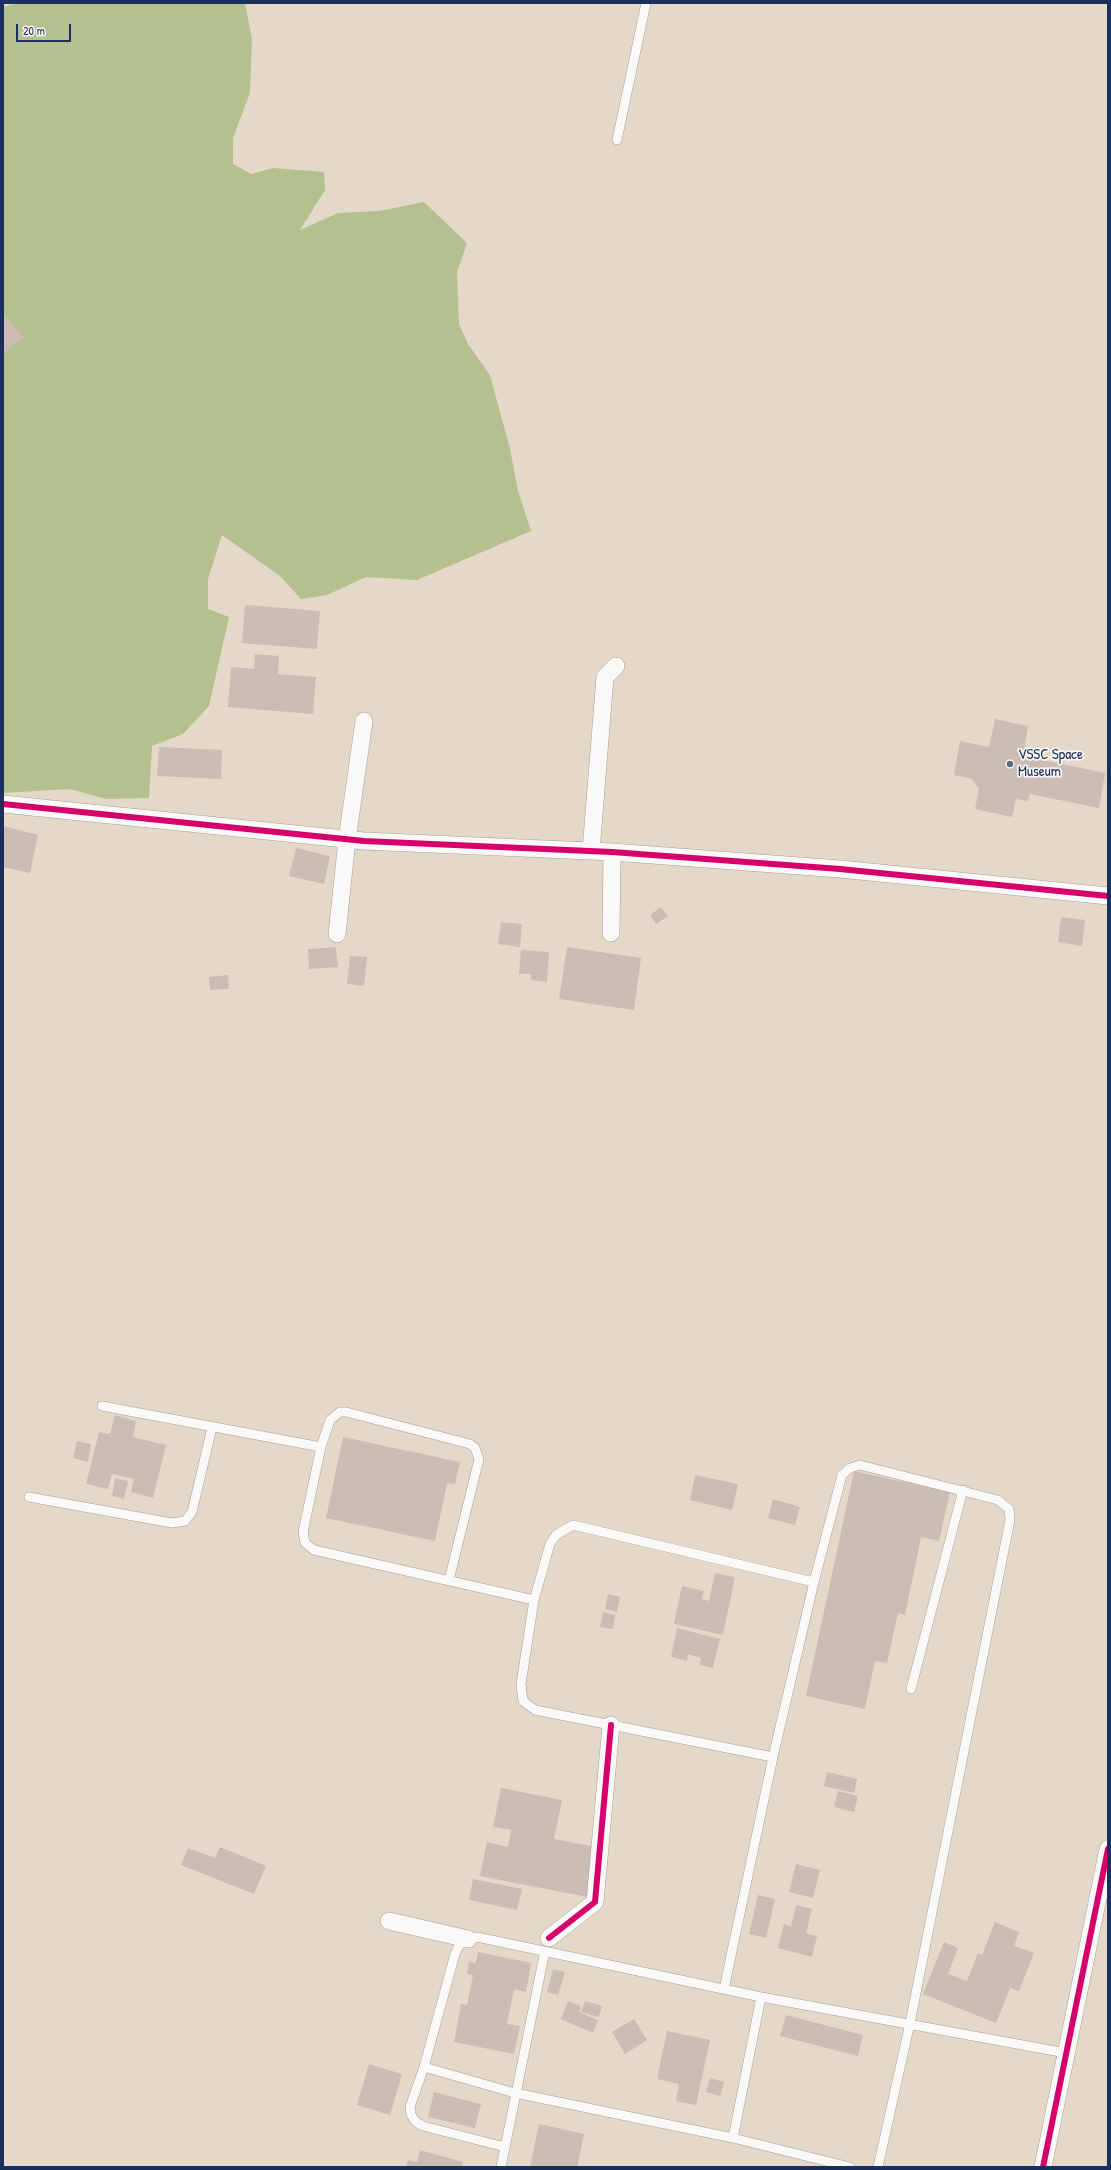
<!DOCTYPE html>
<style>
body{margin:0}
#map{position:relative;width:1111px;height:2170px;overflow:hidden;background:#e4d9c8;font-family:"Patrick Hand",sans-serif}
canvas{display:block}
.frame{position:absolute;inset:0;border:4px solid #1b2f5e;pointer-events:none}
.scale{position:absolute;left:16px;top:24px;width:55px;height:18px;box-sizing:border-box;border:2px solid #1b2f5e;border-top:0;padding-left:5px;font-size:12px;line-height:14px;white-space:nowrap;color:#1b2f5e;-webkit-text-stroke:3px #f6f6f2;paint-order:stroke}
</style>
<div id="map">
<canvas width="1111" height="2170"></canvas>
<div class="frame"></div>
<div class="scale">20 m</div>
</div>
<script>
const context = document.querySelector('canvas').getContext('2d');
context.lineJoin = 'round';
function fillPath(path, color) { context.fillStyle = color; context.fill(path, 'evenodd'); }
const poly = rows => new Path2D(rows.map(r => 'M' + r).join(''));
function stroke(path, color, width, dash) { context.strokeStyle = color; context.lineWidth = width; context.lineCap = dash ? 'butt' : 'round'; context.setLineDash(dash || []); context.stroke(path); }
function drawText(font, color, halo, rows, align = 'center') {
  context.font = font + ' "Patrick Hand",sans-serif'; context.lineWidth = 3.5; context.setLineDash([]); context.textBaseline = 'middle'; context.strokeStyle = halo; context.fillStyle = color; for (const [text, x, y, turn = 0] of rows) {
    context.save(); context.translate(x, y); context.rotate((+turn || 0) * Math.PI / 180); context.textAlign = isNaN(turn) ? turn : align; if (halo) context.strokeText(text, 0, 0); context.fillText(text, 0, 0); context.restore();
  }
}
const forest = poly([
 [18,3,245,3,252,39,250,93,233,138,233,164,251,174,273,168,324,172,325,190,300,230,338,213,380,211,424,202,467,243,457,272,459,324,468,344,490,375,510,449,518,491,531,531,417,580,366,577,327,595,301,599,280,576,222,535,208,579,208,609,229,617,209,706,183,734,152,746,149,798,106,799,70,789,3,793,3,7]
]);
const building = poly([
 [3,314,23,337,3,354],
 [245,605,320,611,317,649,242,643],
 [255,654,279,656,278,674,316,677,313,714,228,707,231,667,254,669],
 [995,719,1028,726,1023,756,1105,773,1099,808,1030,794,1028,801,1016,799,1012,817,975,809,979,789,972,779,954,775,960,741,989,747],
 [159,747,222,750,221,779,157,776],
 [3,826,38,835,30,873,3,867],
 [296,848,330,856,324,884,289,876],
 [661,907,668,916,656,924,650,915],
 [1061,917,1085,920,1082,946,1058,942],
 [501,922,522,924,520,947,498,944],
 [336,947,338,967,309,969,308,949],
 [567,947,641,958,634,1010,559,999],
 [521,950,549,952,547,982,531,980,531,974,519,974],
 [350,956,367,957,364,986,347,984],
 [228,975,229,989,210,990,209,977],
 [115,1415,136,1421,133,1437,166,1445,153,1498,131,1492,134,1479,112,1474,108,1489,86,1484,99,1432,110,1434],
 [343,1437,460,1462,455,1484,447,1483,435,1541,326,1518],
 [77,1441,91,1444,88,1462,73,1458],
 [854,1471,950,1492,939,1541,921,1537,905,1615,898,1613,887,1663,875,1661,865,1709,806,1696],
 [695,1475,738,1484,732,1510,690,1500],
 [115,1478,128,1481,124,1499,112,1496],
 [773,1499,800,1507,795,1525,768,1518],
 [715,1573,735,1577,723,1635,674,1624,682,1586,704,1591,702,1599,709,1601],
 [608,1594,620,1597,617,1612,605,1609],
 [603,1612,615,1615,613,1629,600,1627],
 [677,1628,720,1639,713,1668,700,1665,701,1658,688,1654,687,1661,671,1657],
 [827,1772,857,1779,854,1793,824,1786],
 [501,1788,562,1800,554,1839,596,1847,587,1897,480,1876,487,1842,508,1847,511,1830,493,1827],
 [838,1791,858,1796,854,1812,834,1807],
 [220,1847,266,1866,254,1894,181,1865,188,1848,215,1858],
 [796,1864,820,1870,813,1898,789,1892],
 [473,1879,522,1889,517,1910,469,1900],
 [758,1895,775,1899,766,1938,749,1934],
 [796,1905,812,1909,806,1933,817,1936,812,1957,778,1948,784,1924,791,1927],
 [995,1922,1019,1932,1014,1946,1034,1953,1019,1991,1010,1988,996,2023,923,1994,944,1942,958,1948,948,1974,967,1981,978,1953,982,1955],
 [478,1952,531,1963,526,1992,514,1989,507,2024,520,2026,514,2054,454,2042,461,2004,467,2005,473,1975,467,1974,469,1962,476,1963],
 [553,1969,565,1972,558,1995,547,1992],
 [568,2001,581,2006,579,2012,598,2020,593,2033,561,2019],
 [585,2001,602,2006,599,2017,581,2012],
 [786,2015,863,2035,858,2056,780,2036],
 [634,2019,647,2040,625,2054,612,2032],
 [667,2031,710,2040,696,2105,676,2101,679,2084,657,2079],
 [369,2064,402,2074,390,2115,357,2105],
 [710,2078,724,2082,720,2096,706,2092],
 [434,2092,481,2104,475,2128,428,2117],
 [539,2124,584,2134,577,2167,530,2167],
 [420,2150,463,2162,462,2167,406,2167,408,2160,417,2162]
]);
const lane = poly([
 [617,140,646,3],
 [102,1406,321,1447,303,1532,305,1543,314,1550,534,1600,521,1684,523,1701,535,1710,773,1757],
 [321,1447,330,1420,340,1412,346,1412,470,1444,475,1448,479,1459,449,1580],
 [29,1497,172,1523,185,1521,192,1512,212,1428],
 [534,1600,550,1544,556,1535,573,1525,814,1582],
 [911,1689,963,1490],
 [724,1989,773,1757,814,1582,842,1475,850,1468,860,1465,998,1500,1009,1509,1010,1520,910,2023,878,2167],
 [424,2067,515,2093,733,2138,850,2167],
 [733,2138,761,1997],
 [505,2147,423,2126,416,2122,411,2115,410,2107,424,2067,455,1954,460,1944,477,1937,761,1997,1066,2053],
 [501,2167,545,1951]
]);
const street = poly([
 [3,804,364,841,612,852,840,869,1108,896],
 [591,851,605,677,616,666],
 [611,933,612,852],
 [337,934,347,840,364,721],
 [389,1921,468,1939],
 [549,1938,595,1902,611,1725],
 [1043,2167,1108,1849]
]);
const cycleway = poly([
 [3,804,364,841,612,852,840,869,1108,896],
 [549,1938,595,1902,611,1725],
 [1043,2167,1108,1849]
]);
const markers = [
 [1010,764,4,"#616a83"]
];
const poiNames = [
 ["VSSC Space",1018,755],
 ["Museum",1018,772]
];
fillPath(forest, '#b4c08e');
fillPath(building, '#cbbcb4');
stroke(lane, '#a39f9b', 10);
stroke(street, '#a39f9b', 18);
stroke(lane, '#fbf9f7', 9);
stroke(street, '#fbf9f7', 17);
stroke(cycleway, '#d6006c', 6);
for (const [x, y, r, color] of markers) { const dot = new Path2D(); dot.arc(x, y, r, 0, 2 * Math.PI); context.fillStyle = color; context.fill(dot); stroke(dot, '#f6f6f2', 1.5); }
drawText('15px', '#1b2f5e', '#f6f6f2', poiNames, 'left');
</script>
